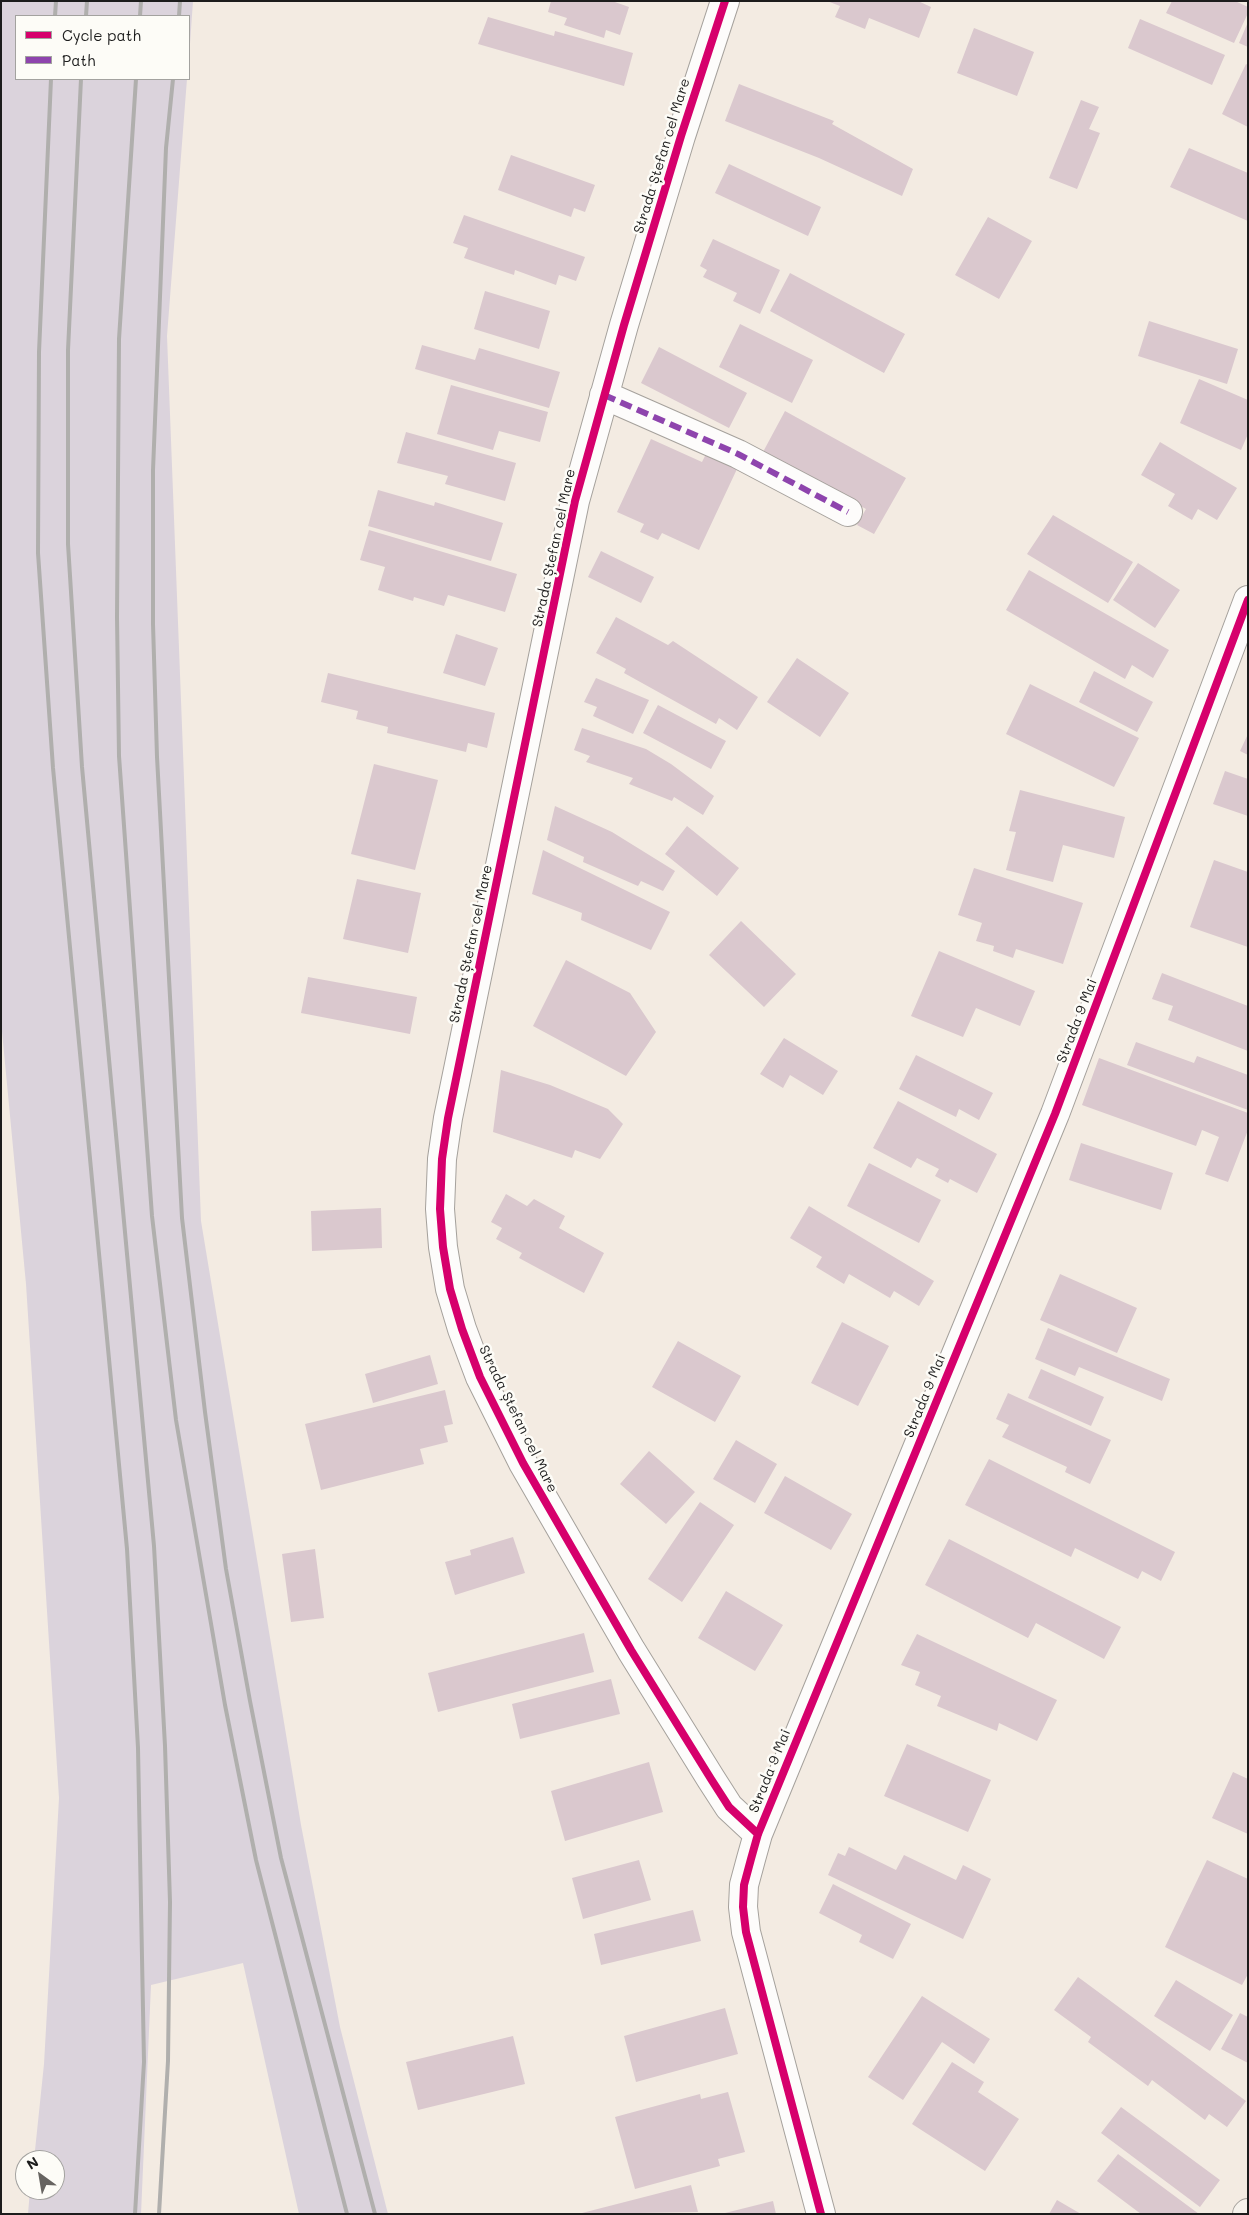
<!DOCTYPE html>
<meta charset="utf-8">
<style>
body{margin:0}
#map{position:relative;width:1249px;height:2215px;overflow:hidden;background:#f3ebe2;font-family:Mali,sans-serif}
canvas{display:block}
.frame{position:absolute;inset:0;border:2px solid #1c1c1c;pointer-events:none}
.legend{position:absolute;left:15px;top:15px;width:175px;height:65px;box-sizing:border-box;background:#fdfcf7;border:1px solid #a3a29f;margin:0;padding:6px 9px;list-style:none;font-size:15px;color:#1c1c1c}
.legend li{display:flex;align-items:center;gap:10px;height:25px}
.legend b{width:25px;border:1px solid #a3a29f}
.north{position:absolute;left:15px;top:2150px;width:50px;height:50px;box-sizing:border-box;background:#fdfcf7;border:1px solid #a3a29f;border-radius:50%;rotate:328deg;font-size:14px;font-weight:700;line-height:20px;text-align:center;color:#1c1c1c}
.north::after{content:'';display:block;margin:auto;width:18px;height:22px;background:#676461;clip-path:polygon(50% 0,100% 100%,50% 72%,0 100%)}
</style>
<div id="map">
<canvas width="1249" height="2215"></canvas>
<div class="frame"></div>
<ul class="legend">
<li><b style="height:6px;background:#d6006c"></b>Cycle path</li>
<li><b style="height:6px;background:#8e44ad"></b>Path</li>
</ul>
<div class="north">N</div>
</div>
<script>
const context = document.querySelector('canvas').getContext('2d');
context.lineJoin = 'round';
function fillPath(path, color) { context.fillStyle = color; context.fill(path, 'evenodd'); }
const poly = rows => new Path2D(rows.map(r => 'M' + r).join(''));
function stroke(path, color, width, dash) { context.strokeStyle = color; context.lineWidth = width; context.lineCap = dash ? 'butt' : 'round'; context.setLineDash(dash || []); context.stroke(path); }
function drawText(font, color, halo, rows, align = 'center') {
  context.font = font + ' Mali,sans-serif'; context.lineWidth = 5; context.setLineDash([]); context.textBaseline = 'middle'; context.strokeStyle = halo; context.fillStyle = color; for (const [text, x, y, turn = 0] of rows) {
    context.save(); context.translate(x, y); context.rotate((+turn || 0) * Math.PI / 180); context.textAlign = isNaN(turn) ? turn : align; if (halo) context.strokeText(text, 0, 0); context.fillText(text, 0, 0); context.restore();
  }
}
const industrial = poly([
 [1,1,193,1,189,58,189,16,16,16,16,79,187,79,167,336,201,1221,301,1825,340,2027,388,2214,299,2214,243,1963,151,1985,141,2214,28,2214,30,2190,55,2190,55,2160,34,2160,44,2064,59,1798,26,1284,1,1021]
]);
const building = poly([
 [551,1,612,1,629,7,620,35,606,30,604,38,564,25,567,18,548,12],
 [827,1,918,1,931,7,919,38,869,18,865,29,835,17,840,6],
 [1172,1,1235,1,1248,7,1248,13,1234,43,1166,13],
 [488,17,554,36,555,31,633,53,624,86,478,44],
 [1140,19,1225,55,1212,85,1128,48],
 [1248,22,1248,47,1239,43],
 [974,28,1034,52,1017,96,957,73],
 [1246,64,1248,65,1248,127,1222,114],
 [739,84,834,121,832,124,913,169,902,196,819,158,725,121],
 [1081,100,1099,107,1089,129,1100,133,1077,189,1049,178],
 [1189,148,1248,173,1248,221,1170,187],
 [511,155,595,185,585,212,574,208,571,217,498,190],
 [729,164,821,207,808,236,715,193],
 [464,215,585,257,576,281,559,275,556,285,515,270,514,275,464,258,468,248,453,243],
 [988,217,1032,241,999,299,955,275],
 [713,239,780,270,760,314,733,301,737,293,703,277,707,270,700,266],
 [790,273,905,334,884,373,770,311],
 [485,291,550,311,539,349,474,329],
 [1149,321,1238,349,1227,384,1138,356],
 [740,324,813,360,792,403,719,367],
 [422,345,475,360,479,348,560,372,549,408,415,369],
 [659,347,747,393,729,428,641,383],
 [1199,379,1248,400,1248,434,1241,450,1180,423],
 [451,385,548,412,540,442,499,431,493,450,437,434],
 [785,411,906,478,874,534,857,525,866,509,763,452],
 [406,432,516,463,505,501,445,484,448,476,397,463],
 [651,439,702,462,706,454,737,469,699,550,662,533,658,540,640,532,644,524,617,512],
 [1160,442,1237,488,1217,520,1198,509,1192,520,1168,506,1175,494,1141,475],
 [378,490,434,506,435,502,503,523,491,561,368,526],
 [1053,515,1133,562,1108,603,1027,554],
 [369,530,517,574,505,612,448,595,444,606,414,597,413,601,378,590,385,567,360,560],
 [601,551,654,577,641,603,588,577],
 [1138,563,1180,590,1155,628,1113,600],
 [1029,570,1169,650,1153,678,1132,665,1125,679,1006,610],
 [616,617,668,645,673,641,758,697,737,730,719,718,716,724,624,673,626,669,596,653],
 [456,634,498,648,485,686,443,673],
 [797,658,849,693,820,737,767,702],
 [1094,671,1153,702,1137,732,1079,702],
 [328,673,495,713,487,748,468,743,466,752,387,733,388,727,356,719,358,711,321,702],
 [596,678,649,700,633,734,593,716,597,707,584,702],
 [1030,684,1139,738,1114,787,1006,734],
 [658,705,726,741,711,769,643,733],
 [582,728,646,749,671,764,714,796,703,815,674,797,672,801,629,784,633,778,586,762,590,756,574,750],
 [1248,734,1248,755,1240,751],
 [374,764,438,780,415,870,351,854],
 [1225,771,1248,779,1248,816,1213,804],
 [1020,790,1125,817,1114,858,1063,845,1053,882,1006,870,1016,832,1009,831],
 [555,806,612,832,675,871,663,891,641,881,638,886,583,862,584,857,547,840],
 [687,826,739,868,717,896,665,854],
 [543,850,670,912,651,950,581,920,582,913,532,894],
 [1214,860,1248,872,1248,947,1190,927],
 [974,868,1083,903,1063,964,1016,949,1013,958,993,951,994,946,976,941,982,923,958,915],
 [357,879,421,893,408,953,343,939],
 [741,921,796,974,764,1007,709,955],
 [939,951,1035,991,1020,1026,976,1008,963,1037,911,1016],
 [566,960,630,993,656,1032,626,1076,533,1026],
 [1162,973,1248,1006,1248,1051,1168,1020,1173,1006,1152,999],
 [308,977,417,997,410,1034,301,1013],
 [784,1038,838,1071,823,1095,790,1075,783,1088,760,1074],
 [1136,1042,1194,1063,1197,1056,1248,1075,1248,1110,1127,1065],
 [916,1055,993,1093,979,1120,959,1109,956,1117,899,1089],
 [1099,1058,1248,1113,1248,1130,1228,1182,1205,1174,1219,1137,1202,1130,1196,1146,1082,1105],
 [501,1070,550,1085,608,1109,623,1124,600,1159,575,1150,572,1158,493,1132],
 [898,1101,997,1154,977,1193,950,1179,948,1183,935,1176,939,1169,917,1158,911,1168,873,1148],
 [1081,1143,1173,1173,1161,1210,1069,1180],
 [869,1163,941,1200,919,1243,847,1206],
 [506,1194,527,1206,534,1199,565,1216,559,1228,604,1253,584,1293,519,1258,522,1253,496,1239,502,1228,491,1222],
 [809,1206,934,1281,919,1306,894,1291,890,1298,849,1274,844,1284,816,1267,822,1257,790,1238],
 [381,1208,382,1248,312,1251,311,1211],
 [1060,1274,1137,1308,1117,1353,1040,1320],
 [842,1322,889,1346,858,1406,811,1383],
 [1048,1328,1170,1379,1162,1401,1079,1367,1075,1376,1035,1359],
 [678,1341,741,1376,715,1422,652,1387],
 [430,1355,438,1384,373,1403,365,1374],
 [1041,1369,1104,1397,1091,1426,1028,1398],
 [445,1390,453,1424,444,1426,448,1442,420,1449,424,1464,321,1490,305,1424],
 [1008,1393,1111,1440,1090,1484,1065,1472,1067,1467,1002,1437,1009,1425,996,1419],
 [736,1440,777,1464,755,1503,713,1479],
 [649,1451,695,1492,666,1524,620,1484],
 [989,1459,1175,1552,1161,1581,1142,1571,1138,1579,1075,1548,1071,1557,965,1505],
 [785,1476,852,1514,831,1550,764,1513],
 [700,1502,734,1525,682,1602,648,1579],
 [513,1537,525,1573,455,1595,445,1562,471,1555,470,1550],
 [949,1539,1121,1627,1104,1659,1036,1623,1028,1638,925,1585],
 [315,1549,324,1618,291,1622,282,1554],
 [726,1591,783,1625,755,1671,698,1638],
 [584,1633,594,1672,438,1712,428,1673],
 [917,1634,1057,1700,1037,1741,999,1723,997,1731,937,1706,941,1696,915,1685,920,1672,901,1665],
 [611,1679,620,1714,520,1739,512,1704],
 [907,1744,991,1780,968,1832,884,1796],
 [649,1762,663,1812,565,1841,551,1791],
 [1233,1772,1248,1779,1248,1834,1212,1818],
 [849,1847,896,1870,904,1855,956,1880,963,1865,991,1879,963,1939,828,1875,838,1853,845,1856],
 [639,1860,651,1900,583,1919,572,1878],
 [1207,1860,1248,1879,1248,1974,1242,1985,1165,1947],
 [833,1884,911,1924,893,1959,859,1942,862,1935,819,1913],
 [693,1910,701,1941,601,1965,594,1934],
 [1078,1977,1246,2101,1227,2127,1209,2114,1205,2120,1152,2080,1148,2086,1088,2042,1091,2037,1054,2010],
 [1176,1980,1233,2015,1210,2051,1154,2016],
 [922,1996,990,2039,974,2064,942,2042,903,2100,868,2077],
 [725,2008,738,2054,636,2082,624,2036],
 [1240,2013,1248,2017,1248,2063,1221,2049],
 [513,2036,525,2084,418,2110,406,2062],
 [952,2062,984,2082,978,2092,1019,2119,985,2171,912,2124],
 [728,2092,745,2152,718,2159,720,2166,635,2189,615,2117,700,2094,701,2099],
 [1121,2107,1220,2180,1200,2207,1101,2133],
 [1118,2154,1199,2214,1141,2214,1097,2181],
 [691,2185,698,2212,582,2214,582,2213],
 [1057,2200,1081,2214,1049,2214],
 [773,2201,776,2214,725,2214,725,2213]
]);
const street = poly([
 [725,1,681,136,624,325,575,501,448,1118,442,1159,440,1209,443,1247,450,1289,462,1329,480,1377,523,1463,631,1650,711,1779,729,1807,758,1834],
 [604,395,738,454,848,512],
 [821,2214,746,1932,743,1907,744,1885,751,1859,758,1834,1055,1114,1248,600]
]);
const secondary = poly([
 [1247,2214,1248,2213]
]);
const rail = poly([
 [55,16,56,1],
 [86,16,87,1],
 [140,16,141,1],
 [179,16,180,1],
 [51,79,39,352,38,553,53,768,127,1549,138,1748,144,2062,135,2214],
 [81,79,68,350,68,544,82,767,154,1546,165,1746,170,1902,168,2061,159,2214],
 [136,79,119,339,117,617,119,756,152,1216,176,1420,225,1705,256,1860,347,2214],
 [173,79,166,148,153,470,153,624,157,757,182,1218,205,1412,226,1569,250,1701,281,1858,375,2214]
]);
const quiet = poly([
 [604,395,738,454,848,512]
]);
const cycleway = poly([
 [725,1,681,136,624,325,575,501,448,1118,442,1159,440,1209,443,1247,450,1289,462,1329,480,1377,523,1463,631,1650,711,1779,729,1807,758,1834],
 [821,2214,746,1932,743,1907,744,1885,751,1859,758,1834,1055,1114,1248,600]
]);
const streetNames = [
 ["Strada Ștefan cel Mare",662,156,-73],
 ["Strada Ștefan cel Mare",554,548,-78],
 ["Strada Ștefan cel Mare",471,944,-78],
 ["Strada 9 Mai",1077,1021,-69],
 ["Strada 9 Mai",925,1396,-68],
 ["Strada Ștefan cel Mare",518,1419,64],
 ["Strada 9 Mai",770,1771,-68]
];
fillPath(industrial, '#dbd3dc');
fillPath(building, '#dac8ce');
stroke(street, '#a5a19c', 30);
stroke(secondary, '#a5a19c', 30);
stroke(street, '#fdfcfb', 28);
stroke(secondary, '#f6f2ec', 28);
stroke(rail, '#b0afad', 4);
stroke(quiet, '#8e44ad', 6, [12, 6]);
stroke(cycleway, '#d6006c', 8);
drawText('14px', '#1c1c1c', '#fdfcf7', streetNames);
</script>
